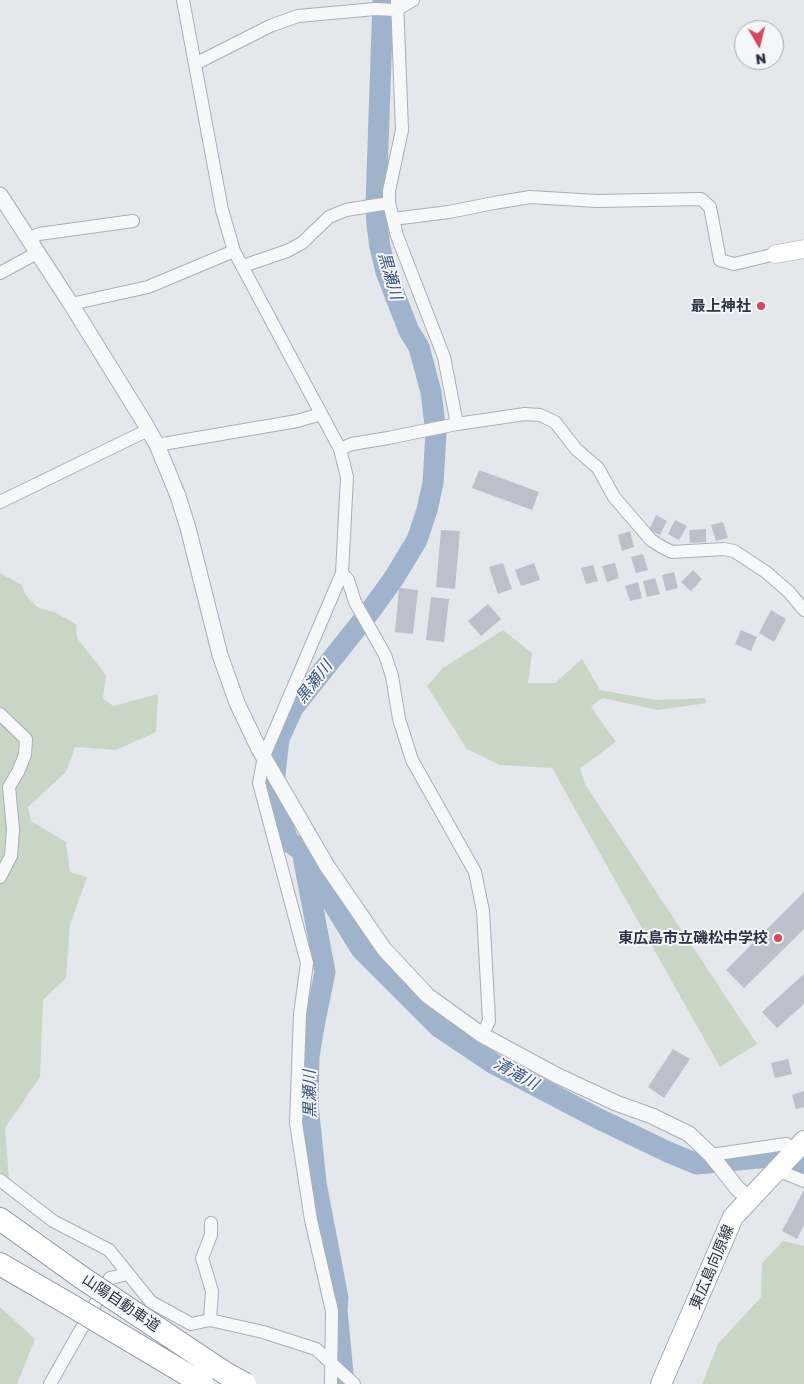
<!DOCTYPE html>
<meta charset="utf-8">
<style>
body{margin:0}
#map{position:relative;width:804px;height:1384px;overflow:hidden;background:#e4e7ec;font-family:"Golos Text",sans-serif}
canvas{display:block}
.north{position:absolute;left:734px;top:20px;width:50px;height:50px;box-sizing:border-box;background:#f4f6f9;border:1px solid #a4a8b1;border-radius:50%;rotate:172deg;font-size:14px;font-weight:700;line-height:20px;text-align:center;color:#2b3445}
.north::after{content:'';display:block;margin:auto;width:18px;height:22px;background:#d1495b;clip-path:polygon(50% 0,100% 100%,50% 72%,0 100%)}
</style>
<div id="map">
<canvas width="804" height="1384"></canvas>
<div class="north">N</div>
</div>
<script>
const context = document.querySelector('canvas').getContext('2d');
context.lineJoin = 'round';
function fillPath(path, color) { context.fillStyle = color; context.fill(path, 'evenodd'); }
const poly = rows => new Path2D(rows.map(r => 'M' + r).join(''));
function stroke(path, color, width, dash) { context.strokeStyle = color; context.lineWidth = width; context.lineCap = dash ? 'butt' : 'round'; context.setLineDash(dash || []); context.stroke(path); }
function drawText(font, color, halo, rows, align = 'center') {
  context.font = font + ' "Golos Text","Noto Sans JP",sans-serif'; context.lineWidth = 4; context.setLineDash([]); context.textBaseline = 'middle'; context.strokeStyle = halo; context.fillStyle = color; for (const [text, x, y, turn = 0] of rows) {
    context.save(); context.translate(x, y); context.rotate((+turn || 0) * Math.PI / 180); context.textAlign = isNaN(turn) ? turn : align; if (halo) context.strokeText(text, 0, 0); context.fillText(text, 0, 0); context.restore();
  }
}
const green = poly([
 [0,573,22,585,25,594,37,607,56,613,76,624,77,638,106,675,103,698,113,706,158,694,156,732,116,750,75,747,66,772,28,807,31,821,66,842,70,872,87,877,70,925,66,978,43,1000,40,1077,5,1128,9,1179,0,1172],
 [503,630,532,653,528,683,555,683,582,659,600,690,656,700,705,698,707,703,658,710,602,698,591,707,616,742,580,768,585,784,757,1044,720,1067,552,768,500,765,467,749,427,686,443,668],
 [783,1241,804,1246,804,1384,702,1384,718,1344,761,1297,762,1263],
 [0,1307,35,1339,17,1384,0,1384]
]);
const river = poly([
 [310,866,361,949,439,1027,494,1064,597,1118,668,1152,697,1164,769,1157,804,1166],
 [344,1384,337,1310,338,1298,316,1183,308,1104,309,1056,315,1021,325,972,303,856,301,850,288,841,278,808,274,783,279,739,293,708,371,610,394,578,417,540,427,510,433,483,436,433,431,392,419,347,409,331,386,272,380,247,377,225,376,205,383,0]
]);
const building = poly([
 [479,470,539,492,532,510,472,488],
 [656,515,667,521,660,535,649,530],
 [675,520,687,526,679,540,668,534],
 [723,522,728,538,716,541,711,525],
 [706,529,706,542,690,543,689,530],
 [441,530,460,531,455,589,436,587],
 [630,531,634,547,622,551,618,535],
 [643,554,648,570,636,573,631,557],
 [503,563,512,589,498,594,489,567],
 [534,563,540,580,521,586,515,570],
 [615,563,619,578,607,582,602,566],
 [593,565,598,581,586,584,581,568],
 [693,570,702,579,691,591,681,582],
 [674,572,678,588,666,591,662,575],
 [655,578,660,594,647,597,643,581],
 [638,582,642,598,630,601,625,586],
 [399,588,418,590,413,634,395,632],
 [431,597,449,599,444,642,426,640],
 [488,604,501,619,481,636,468,621],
 [771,610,786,619,774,642,759,633],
 [741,630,757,637,751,651,735,644],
 [804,892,804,929,744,988,726,970],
 [804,974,804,1004,777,1028,762,1012],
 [673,1049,690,1059,664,1098,648,1087],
 [788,1059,792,1074,775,1078,771,1063],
 [804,1091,804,1107,796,1109,792,1095],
 [804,1190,804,1225,797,1239,782,1231]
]);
const minor = poly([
 [183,0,222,210,234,251,340,449,347,477,342,573,264,756,259,783,307,963,300,1014,296,1123,311,1220,332,1311,331,1384],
 [397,0,402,130,389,191,389,203,397,236,444,357,457,424],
 [195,64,270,26,298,16,375,9,396,10,413,0],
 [393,219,449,212,494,203,530,197,597,201,701,199,710,207,720,260,734,264,776,254],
 [28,239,39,234,133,221],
 [243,266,287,251,302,243,329,217,346,210,389,203],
 [0,273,37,253],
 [71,304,148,287,234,251],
 [157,445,297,421,321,414],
 [340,449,352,444,388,438,457,424,525,414,540,415,555,422,576,449,598,468,614,497,651,540,662,547,672,552,724,549,734,551,766,572,789,592,804,610],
 [0,502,148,430],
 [342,573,348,580,355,602,385,655,392,676,399,719,412,760,475,872,483,911,489,1021,482,1035],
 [0,714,26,739,25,755,18,772,9,787,13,829,11,856,0,877],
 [711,1155,786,1144,795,1150],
 [777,1170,804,1181],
 [0,1180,53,1221,109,1250,151,1302,191,1324,210,1320,263,1332,316,1349,354,1384],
 [210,1320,212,1291,202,1258,211,1235,211,1223],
 [50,1384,110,1278,128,1274]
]);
const tertiary = poly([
 [0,195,71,304,144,422,157,445,178,496,188,528,220,655,237,703,259,749,327,866,384,949,428,996,482,1035,558,1076,616,1103,652,1116,689,1134,711,1155,737,1188,749,1199]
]);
const secondary = poly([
 [776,254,804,249]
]);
const primary = poly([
 [661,1384,733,1217,804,1141]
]);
const motorway = poly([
 [0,1219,81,1277],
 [0,1264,67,1303]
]);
const motorwayBridge = poly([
 [81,1277,225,1373,245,1384],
 [67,1303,203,1384]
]);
const markers = [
 [761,306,5,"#d1495b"],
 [778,938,5,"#d1495b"]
];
const poiNames = [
 ["最上神社",751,306],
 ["東広島市立磯松中学校",768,938]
];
const streetNames = [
 ["東広島向原線",712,1267,-67],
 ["山陽自動車道",121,1303,34]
];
const waterNames = [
 ["黒瀬川",390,276,74],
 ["黒瀬川",314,682,-52],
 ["清滝川",516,1074,29],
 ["黒瀬川",310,1094,-91]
];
fillPath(green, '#c9d6c5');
stroke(river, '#9fb4cc', 21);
fillPath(building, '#bbc0ca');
stroke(minor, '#a9aeb7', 14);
stroke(tertiary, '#a9aeb7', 17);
stroke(secondary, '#a9aeb7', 19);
stroke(primary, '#a3abb8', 22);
stroke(motorway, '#8b94a3', 24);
stroke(minor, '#f7f8fa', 12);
stroke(tertiary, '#f7f8fa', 15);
stroke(secondary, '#fff', 18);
stroke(primary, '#fff', 20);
stroke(motorway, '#fff', 22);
stroke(motorwayBridge, '#8b94a3', 24, []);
stroke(motorwayBridge, '#fff', 22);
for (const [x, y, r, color] of markers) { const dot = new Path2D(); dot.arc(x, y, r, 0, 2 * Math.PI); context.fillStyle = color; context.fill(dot); stroke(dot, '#f4f6f9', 2); }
drawText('bold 15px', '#2b3445', '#f4f6f9', poiNames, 'right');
drawText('15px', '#2b3445', '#f4f6f9', streetNames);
drawText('italic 16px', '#34527a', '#f4f6f9', waterNames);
</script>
